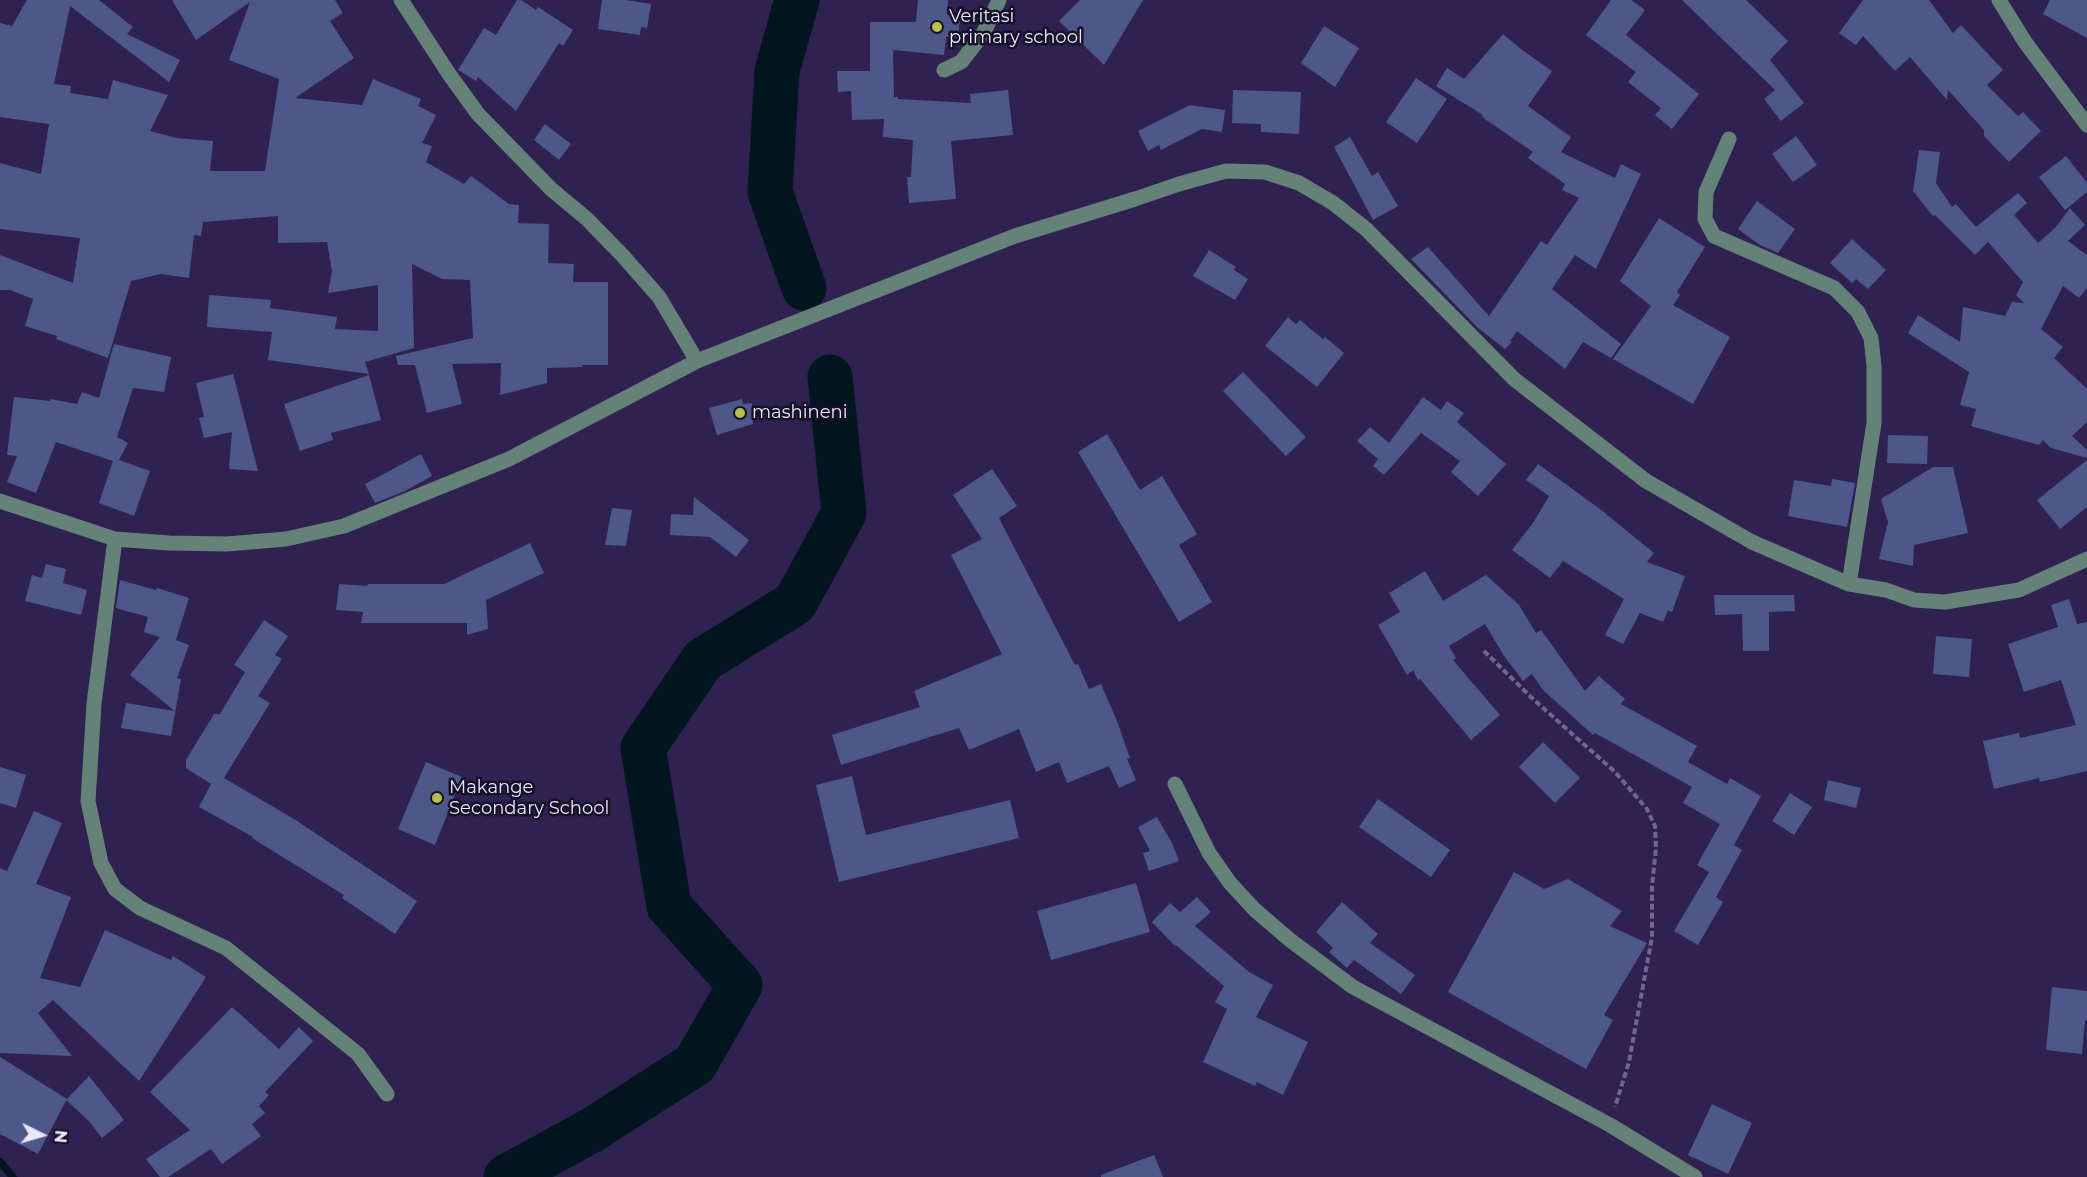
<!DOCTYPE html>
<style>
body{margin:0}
#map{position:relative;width:2087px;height:1177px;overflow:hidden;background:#2f2251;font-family:Montserrat,sans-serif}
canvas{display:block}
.north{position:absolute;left:12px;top:1105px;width:60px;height:60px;-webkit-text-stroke:4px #161126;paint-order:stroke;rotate:95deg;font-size:16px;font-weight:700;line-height:24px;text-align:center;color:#eae6ff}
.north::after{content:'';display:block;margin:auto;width:21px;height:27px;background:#eae6ff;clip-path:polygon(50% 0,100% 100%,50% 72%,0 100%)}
</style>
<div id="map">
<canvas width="2087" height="1177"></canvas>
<div class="north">N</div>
</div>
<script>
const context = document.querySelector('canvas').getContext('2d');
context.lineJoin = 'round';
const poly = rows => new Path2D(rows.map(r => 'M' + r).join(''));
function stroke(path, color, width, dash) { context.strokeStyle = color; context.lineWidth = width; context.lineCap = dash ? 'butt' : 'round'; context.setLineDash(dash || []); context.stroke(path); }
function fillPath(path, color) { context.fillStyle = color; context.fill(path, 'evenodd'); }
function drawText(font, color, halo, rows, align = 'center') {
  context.font = font + ' Montserrat,sans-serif'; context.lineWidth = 5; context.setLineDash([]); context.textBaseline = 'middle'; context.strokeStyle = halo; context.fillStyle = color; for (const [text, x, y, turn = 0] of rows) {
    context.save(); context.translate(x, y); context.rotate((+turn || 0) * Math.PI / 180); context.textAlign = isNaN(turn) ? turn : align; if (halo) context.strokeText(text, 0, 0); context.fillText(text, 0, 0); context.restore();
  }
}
const stream = poly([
 [0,1162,13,1177]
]);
const river = poly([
 [797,0,777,71,770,192,804,288],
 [506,1177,592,1130,695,1064,740,985,669,906,643,748,703,660,795,603,844,513,830,377]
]);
const building = poly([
 [27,0,99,0,133,27,127,34,180,60,169,82,70,6,54,84,71,86,70,93,108,99,113,80,168,95,150,131,176,138,213,141,210,171,265,171,279,79,229,60,250,2,196,40,172,0,335,0,343,13,330,21,354,58,295,98,362,105,373,79,421,99,418,106,436,115,422,143,432,146,426,162,464,184,471,176,509,204,519,205,518,223,549,224,548,263,574,264,573,282,608,282,608,365,582,365,582,367,547,368,547,383,500,395,501,363,452,364,462,404,427,413,415,365,398,365,396,356,473,338,470,280,442,279,412,264,414,348,365,362,369,374,268,360,272,332,207,327,209,295,271,300,270,308,337,317,335,329,378,331,378,285,328,293,332,271,327,242,278,243,278,216,203,222,201,236,194,235,189,278,161,274,131,281,108,358,56,339,57,336,25,326,33,299,10,290,0,290,0,255,73,283,80,238,0,229,0,163,41,174,49,124,0,117,0,23,12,26],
 [517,0,521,0,536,10,538,7,573,30,563,46,559,43,516,111,478,77,476,81,458,70,484,28,496,35],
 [602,0,626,0,651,4,647,28,641,27,640,35,598,29],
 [918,0,948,0,947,15,960,17,958,38,946,37,944,55,893,50,894,97,898,97,898,99,971,103,970,94,1008,90,1013,135,951,141,956,199,909,203,907,177,911,177,913,140,883,137,884,119,852,120,851,91,838,92,837,71,870,71,870,22,916,22],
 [1080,0,1143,0,1104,65,1059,21],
 [1611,0,1631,0,1645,10,1626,35,1699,94,1672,129,1655,115,1661,108,1628,82,1636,72,1586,35],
 [1682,0,1746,0,1788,41,1770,60,1804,103,1781,121,1764,99,1775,90],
 [1863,0,1929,0,1953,33,1961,25,2003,70,1987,85,2018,116,2023,112,2041,131,2009,162,1984,136,1984,130,1948,90,1947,100,1910,57,1895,71,1863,36,1856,45,1839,33],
 [2050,0,2087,0,2087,38,2043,14],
 [1324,26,1359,48,1335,87,1301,63],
 [1503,34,1522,50,1552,71,1528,106,1571,137,1561,152,1615,178,1621,164,1641,174,1596,269,1575,255,1552,289,1621,344,1611,358,1583,342,1565,369,1517,331,1510,341,1512,342,1505,349,1478,328,1411,259,1428,247,1489,316,1541,241,1547,245,1579,198,1562,190,1565,184,1528,158,1533,152,1482,117,1483,115,1436,86,1447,68,1464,79],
 [1416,78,1447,99,1417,143,1386,122],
 [1233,90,1301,92,1299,134,1261,132,1261,124,1232,123],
 [1190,105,1225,110,1222,132,1202,129,1161,150,1159,145,1148,151,1138,131],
 [545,124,571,144,559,160,534,140],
 [1796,136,1817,165,1793,182,1772,154],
 [1350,137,1372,176,1378,172,1398,206,1373,220,1334,147],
 [1919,150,1940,152,1936,183,1952,207,1956,204,1976,227,2018,193,2027,203,2014,215,2038,243,2055,228,2070,208,2085,225,2068,241,2087,255,2087,288,2079,298,2063,286,2041,329,2063,347,2054,358,2087,389,2087,422,2072,436,2087,450,2087,458,2051,448,2043,440,2039,445,1971,426,1976,409,1960,405,1969,372,1908,333,1918,315,1960,342,1963,307,2005,316,2012,302,2024,303,2016,295,2023,282,1988,242,1975,255,1935,215,1933,216,1913,191],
 [2066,156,2087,183,2087,192,2065,210,2039,177],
 [1757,201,1795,229,1778,253,1760,245,1738,229],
 [1659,218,1705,247,1677,292,1680,295,1673,305,1730,337,1693,404,1613,359,1651,306,1620,281],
 [1852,239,1886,270,1868,289,1856,279,1852,283,1830,263],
 [1209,250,1236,267,1234,270,1248,279,1235,300,1193,276],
 [1288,317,1296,324,1300,320,1323,339,1325,337,1344,353,1317,387,1265,346],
 [114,344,171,357,164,392,133,388,117,437,128,443,119,460,150,471,134,516,99,503,113,461,56,442,36,493,7,482,17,456,7,455,14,397,50,401,50,399,77,404,82,392,99,398],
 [1243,372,1306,437,1286,456,1223,391],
 [233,374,238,393,258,471,229,469,232,432,204,438,199,418,204,417,196,383],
 [369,375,381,420,331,433,333,440,300,451,284,404],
 [1423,397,1441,410,1447,401,1464,413,1457,422,1506,464,1478,496,1451,472,1460,461,1421,433,1384,475,1373,466,1378,459,1357,441,1370,427,1389,443],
 [742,399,743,404,752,403,753,424,717,435,709,408],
 [1107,434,1140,490,1162,476,1197,534,1179,545,1212,602,1179,622,1078,452],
 [1888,435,1928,436,1927,464,1887,463],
 [421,454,432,476,405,491,375,503,365,484],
 [2087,460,2087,507,2060,529,2037,500],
 [1538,464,1600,509,1654,553,1647,562,1685,576,1672,612,1668,610,1663,622,1640,613,1623,644,1605,635,1624,599,1563,561,1550,578,1512,550,1533,523,1549,496,1526,480],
 [1933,467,1953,467,1968,533,1914,545,1913,566,1879,559,1888,522,1881,499],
 [992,469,1017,506,999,518,1075,665,1078,664,1089,689,1101,684,1117,721,1130,758,1127,759,1136,780,1119,788,1109,766,1067,783,1059,762,1036,772,1019,729,969,750,959,728,841,765,832,735,920,707,914,691,1002,654,951,555,982,539,953,495],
 [1832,479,1855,483,1847,527,1788,516,1794,480,1831,486],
 [694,497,749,540,736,557,710,537,670,535,671,514,693,515],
 [612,508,632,510,626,546,605,545],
 [530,543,544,573,486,600,488,629,467,635,467,623,361,623,363,612,336,610,339,584,367,586,368,584,444,584],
 [46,564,66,569,63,583,87,590,81,615,25,601,32,575,42,578],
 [1425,571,1443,601,1486,575,1519,605,1536,633,1541,630,1585,691,1599,676,1625,699,1621,704,1697,746,1688,762,1727,784,1730,778,1761,796,1734,845,1742,850,1716,897,1723,902,1698,945,1674,931,1709,872,1697,865,1720,824,1683,803,1692,787,1595,733,1593,735,1543,690,1532,674,1523,681,1504,656,1485,624,1449,646,1456,658,1453,660,1500,715,1471,740,1420,679,1418,680,1413,670,1407,675,1378,625,1400,612,1389,593],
 [120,580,156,590,157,588,189,598,176,640,189,645,177,678,181,679,171,736,121,728,126,703,175,711,130,675,160,637,144,632,148,617,116,608],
 [1714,595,1794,595,1795,611,1769,612,1769,651,1743,651,1742,614,1715,615],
 [2069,599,2077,624,2087,622,2087,771,2040,782,2039,778,1994,789,1983,741,2019,733,2020,738,2076,725,2061,680,2024,692,2008,644,2058,627,2051,605],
 [264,620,288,636,275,655,282,659,258,696,270,703,224,778,294,819,417,901,395,934,342,898,344,895,252,838,253,837,199,807,211,784,186,768,186,760,214,714,220,714,245,672,234,665],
 [1936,636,1972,639,1969,677,1933,674],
 [1543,742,1580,778,1555,803,1519,767],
 [426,762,462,777,435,845,398,829],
 [0,767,26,775,16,808,0,803],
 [852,776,866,835,1010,800,1019,838,839,882,816,785],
 [1828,780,1861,788,1856,808,1824,800],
 [1790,793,1812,807,1794,835,1772,821],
 [1378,799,1450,850,1431,877,1359,827],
 [34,811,62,823,36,884,71,897,40,978,80,987,105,930,171,960,173,956,206,977,139,1081,53,1000,38,1013,72,1056,0,1053,0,868,7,871],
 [1157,817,1172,843,1179,861,1149,871,1143,853,1150,851,1138,827],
 [1514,872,1544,889,1568,879,1622,911,1610,926,1647,943,1604,1015,1613,1020,1586,1069,1448,992],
 [1136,883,1150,932,1051,960,1037,911],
 [1197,897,1211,912,1195,926,1249,972,1273,985,1256,1017,1308,1042,1283,1095,1257,1082,1255,1086,1203,1062,1227,1009,1215,1002,1224,986,1176,945,1175,946,1152,922,1170,903,1180,912],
 [1342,902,1378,934,1370,943,1415,975,1401,994,1354,960,1347,968,1329,952,1333,948,1316,932],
 [2052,987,2087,991,2087,1021,2085,1021,2082,1054,2046,1050],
 [232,1007,279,1049,299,1027,313,1041,265,1092,269,1095,259,1106,265,1113,252,1124,261,1136,222,1164,211,1149,168,1177,160,1177,146,1159,190,1130,150,1092],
 [0,1057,67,1099,38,1154,0,1134],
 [89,1076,124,1120,102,1138,89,1121,66,1100],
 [1712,1104,1752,1123,1728,1174,1688,1155],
 [1154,1155,1163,1177,1101,1177,1101,1175]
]);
const path = poly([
 [1484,651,1532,698,1615,772,1647,809,1655,826,1656,848,1652,886,1652,937,1629,1062,1615,1107]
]);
const minor = poly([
 [401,0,449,74,478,114,551,189,587,219,623,256,659,297,697,361],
 [1999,0,2025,42,2087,125],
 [944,70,961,62,983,34,999,0],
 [1729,139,1706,192,1705,219,1714,236,1834,288,1858,312,1871,338,1874,366,1874,423,1849,584],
 [0,501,115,539,169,543,227,544,286,539,344,526,509,459,697,361,1015,236,1135,199,1179,184,1226,171,1265,172,1299,183,1333,203,1366,229,1514,379,1646,481,1752,542,1849,584,1886,590,1914,600,1945,602,2019,590,2087,559],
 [115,539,94,704,88,801,101,863,115,889,140,908,226,948,358,1054,387,1094],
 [1175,784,1209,853,1230,883,1255,910,1290,940,1353,987,1610,1125,1695,1177]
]);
const markers = [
 [937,27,6,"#b7c147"],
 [740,413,6,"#b7c147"],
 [437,798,6,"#b7c147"]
];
const poiNames = [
 ["Veritasi",949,17],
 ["primary school",949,38],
 ["mashineni",752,413],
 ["Makange",449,788],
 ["Secondary School",449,809]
];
stroke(stream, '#03151f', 8);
stroke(river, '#03151f', 45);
fillPath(building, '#4d578a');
stroke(path, '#70668e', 4, [6, 3]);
stroke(minor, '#658279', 15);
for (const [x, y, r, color] of markers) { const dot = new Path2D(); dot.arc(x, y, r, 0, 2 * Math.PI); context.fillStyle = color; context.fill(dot); stroke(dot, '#161126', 2); }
drawText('18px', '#eae6ff', '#161126', poiNames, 'left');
</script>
